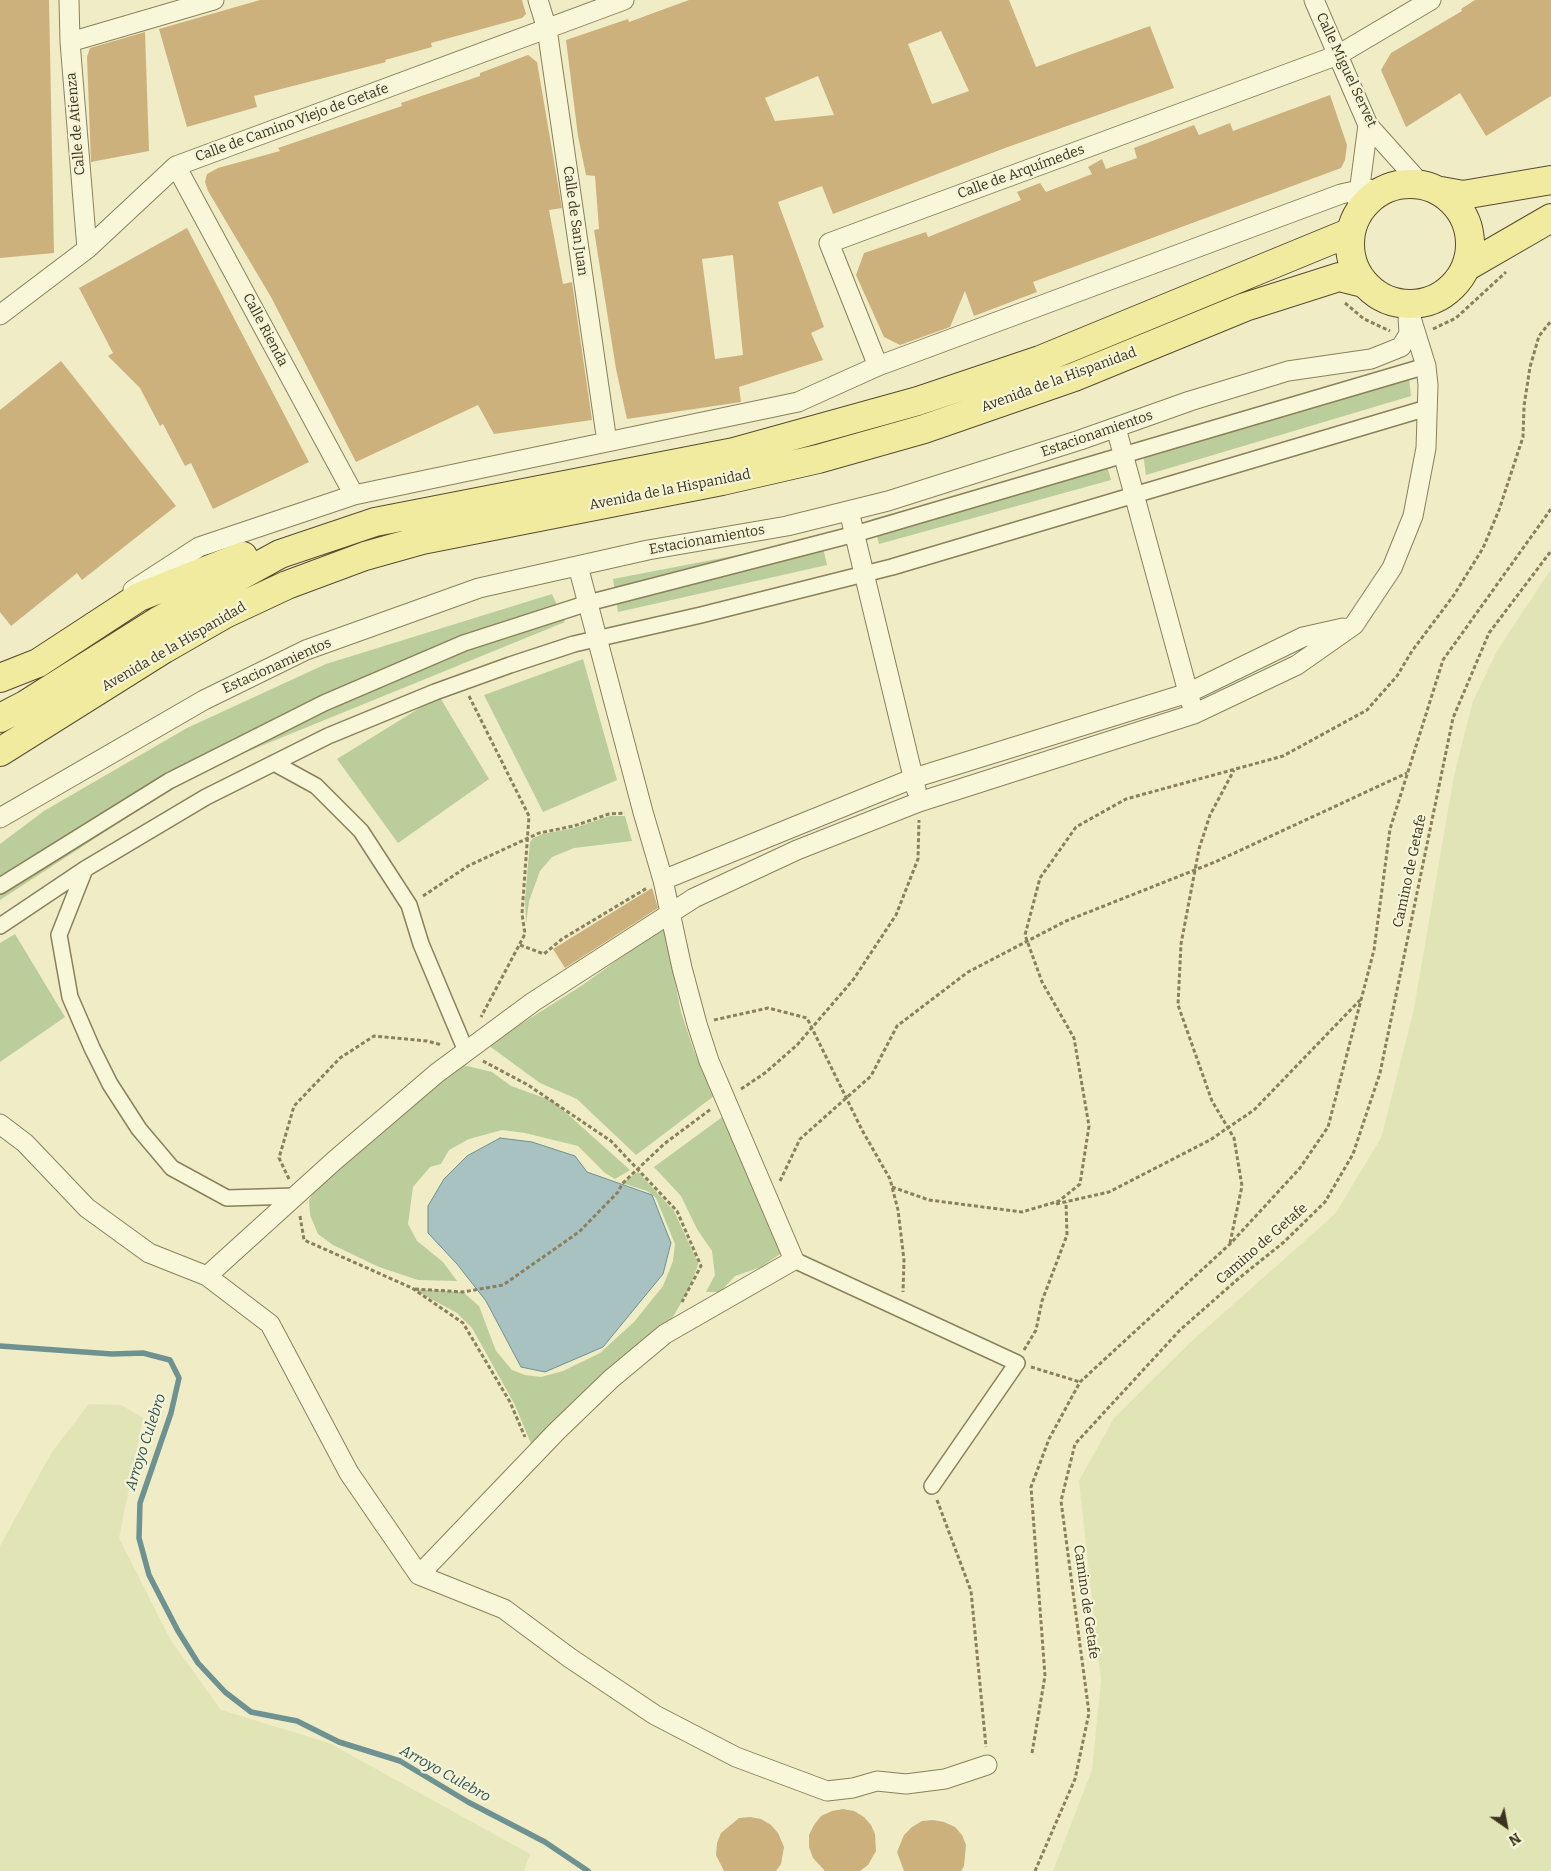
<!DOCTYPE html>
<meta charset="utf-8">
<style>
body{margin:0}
#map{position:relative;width:1551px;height:1871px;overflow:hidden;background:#efecc6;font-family:Bitter,serif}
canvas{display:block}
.north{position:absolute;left:1481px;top:1801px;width:50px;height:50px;-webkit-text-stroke:4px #f6f4d6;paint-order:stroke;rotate:147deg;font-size:14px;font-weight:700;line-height:20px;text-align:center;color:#3b331f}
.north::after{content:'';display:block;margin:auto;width:18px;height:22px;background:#3b331f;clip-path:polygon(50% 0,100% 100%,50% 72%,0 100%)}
</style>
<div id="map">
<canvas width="1551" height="1871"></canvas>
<div class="north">N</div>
</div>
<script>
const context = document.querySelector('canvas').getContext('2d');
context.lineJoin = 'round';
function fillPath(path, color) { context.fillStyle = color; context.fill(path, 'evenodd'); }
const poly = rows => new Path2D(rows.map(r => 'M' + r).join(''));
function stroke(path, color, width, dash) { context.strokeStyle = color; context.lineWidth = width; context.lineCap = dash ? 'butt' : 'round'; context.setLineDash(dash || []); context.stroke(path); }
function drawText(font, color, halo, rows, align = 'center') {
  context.font = font + ' Bitter,serif'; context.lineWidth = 4.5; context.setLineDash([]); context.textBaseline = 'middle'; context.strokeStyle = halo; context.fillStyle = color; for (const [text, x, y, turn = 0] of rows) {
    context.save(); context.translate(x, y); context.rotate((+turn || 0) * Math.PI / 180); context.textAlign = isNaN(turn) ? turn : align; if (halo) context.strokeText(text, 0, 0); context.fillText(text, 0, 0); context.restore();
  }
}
const farmland = poly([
 [1551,569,1551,1871,1053,1871,1092,1770,1101,1681,1079,1481,1114,1418,1192,1341,1335,1214,1381,1138,1413,1014,1454,776,1473,701,1497,651],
 [89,1404,121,1405,143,1418,119,1538,170,1639,221,1710,329,1743,530,1854,524,1871,0,1871,0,1546,52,1452]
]);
const green = poly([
 [1408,369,1411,396,1146,475,1142,447],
 [1104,456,1111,480,879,544,872,519],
 [821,539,827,565,618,612,613,579],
 [552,594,565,622,197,772,0,900,0,844,44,811,187,728,326,664],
 [583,659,617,780,543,812,484,695],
 [439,696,489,779,398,843,337,759],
 [610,816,625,816,632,841,574,848,552,857,540,871,529,901,526,924,525,899,530,842,533,838,543,834,574,828],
 [664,927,681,1012,694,1051,714,1096,636,1155,577,1099,540,1083,488,1045,581,986],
 [15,934,65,1017,0,1062,0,943],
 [459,1064,492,1072,511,1086,553,1101,630,1170,615,1179,605,1173,578,1146,525,1133,502,1130,469,1139,449,1150,441,1164,430,1167,413,1187,408,1224,417,1241,443,1262,457,1281,418,1280,379,1267,333,1245,318,1234,310,1215,309,1200,320,1183,336,1172],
 [725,1115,783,1252,761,1267,735,1276,720,1292,706,1292,715,1275,712,1251,697,1229,681,1196,654,1167],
 [638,1172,674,1211,698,1263,697,1268,689,1289,666,1329,534,1451,515,1405,472,1328,457,1313,413,1289,463,1292,479,1306,496,1351,512,1370,525,1375,541,1377,563,1371,600,1353,634,1322,663,1286,673,1261,675,1244,656,1198,647,1191,622,1183]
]);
const water = poly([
 [500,1138,532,1142,575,1156,587,1172,652,1195,671,1243,663,1274,603,1347,545,1372,521,1367,486,1301,457,1264,428,1233,428,1206,444,1179,467,1156,500,1138]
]);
const stream = poly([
 [0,1346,112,1354,143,1353,170,1360,179,1378,171,1413,140,1503,139,1538,149,1575,178,1631,198,1663,225,1692,251,1712,297,1721,339,1742,400,1761,468,1802,545,1842,588,1871]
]);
const building = poly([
 [0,0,49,0,54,253,0,258],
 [260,0,522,0,526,14,522,18,431,43,432,47,385,60,386,62,254,96,257,107,187,127,159,29],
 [689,0,1009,0,1036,67,1150,26,1174,88,1005,148,833,214,822,186,778,202,824,327,811,333,823,360,739,387,741,402,627,419,616,369,594,230,599,229,595,176,586,175,578,136,566,40,628,19,629,22],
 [941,31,969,91,932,104,908,44],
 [818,76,834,115,775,121,765,98],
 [733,255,743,355,715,359,702,259],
 [1475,0,1551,0,1551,96,1486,136,1460,93,1406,127,1381,70,1391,53,1462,11,1461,9],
 [145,32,149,151,91,162,87,57,90,48],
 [528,55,537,62,562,208,549,210,563,284,572,282,592,420,494,434,478,405,356,462,271,297,208,191,205,182,207,174,218,168,280,151,278,148,402,106,401,103,480,76,480,73],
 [1330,95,1347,145,1345,160,1341,168,1033,282,1037,292,974,316,965,291,950,327,900,345,884,337,856,275,864,253,926,232,928,237,1021,200,1017,192,1040,183,1046,192,1092,174,1088,167,1102,159,1106,169,1137,158,1134,148,1194,125,1199,135,1230,123,1233,131],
 [187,228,309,462,213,509,191,463,185,466,163,424,160,426,140,388,108,356,113,353,79,288],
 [61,361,176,506,82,580,77,573,11,626,0,612,0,410],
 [652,888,658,908,565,968,553,949],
 [843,1809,854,1811,864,1817,871,1825,875,1834,876,1851,868,1865,860,1871,825,1871,813,1858,809,1847,809,1835,814,1825,821,1816,832,1811],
 [750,1817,761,1819,771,1825,778,1833,784,1847,781,1864,776,1871,724,1871,716,1855,717,1843,721,1833,739,1818],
 [933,1820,944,1822,955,1827,962,1835,966,1845,964,1866,961,1871,904,1871,897,1852,904,1835,912,1827,922,1821]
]);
const path = poly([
 [1345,303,1364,319,1390,331],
 [1433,329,1456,318,1506,272],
 [469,696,529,816,522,914,525,934,481,1017],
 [423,896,468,866,539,833,574,826,609,814,625,813],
 [520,945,544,954,562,939,647,888],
 [714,1020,768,1008,807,1018,862,1130,890,1179,898,1210,904,1260,903,1292],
 [483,1061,528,1085,611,1141,677,1211,701,1266,682,1302],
 [741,1089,765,1073,797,1045,853,980,896,915,918,859,919,820],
 [289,1179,279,1158,294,1106,340,1058,374,1036,427,1041,442,1045],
 [780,1181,800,1139,871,1076,897,1026,968,972,1066,921,1215,862,1407,773],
 [892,1187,929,1200,1022,1212,1059,1201,1080,1184,1089,1126,1074,1038,1042,982,1025,935,1040,878,1076,827,1126,799,1283,756,1367,710,1397,676,1412,651,1454,595,1483,548,1499,510,1523,437,1524,406,1530,367,1539,336,1551,321],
 [1056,1204,1109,1192,1210,1140,1254,1110,1360,1000],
 [300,1216,304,1240,412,1288,463,1323,510,1402,525,1437],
 [1230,1243,1242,1186,1234,1138,1212,1101,1178,1005,1181,944,1199,849,1210,815,1234,770],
 [415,1289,463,1292,503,1285,579,1232,618,1192,622,1184,664,1144,711,1109],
 [1024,1350,1036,1330,1042,1301,1067,1235,1066,1202],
 [1031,1367,1080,1382],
 [937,1500,971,1591,986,1747],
 [1032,1753,1045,1676,1031,1487,1049,1439,1080,1382,1230,1244,1300,1168,1328,1127,1374,950,1390,829,1443,660,1551,509],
 [1035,1871,1075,1779,1089,1713,1061,1501,1075,1444,1180,1330,1238,1279,1284,1242,1325,1202,1353,1154,1380,1073,1453,718,1489,633,1551,551]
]);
const pedestrian = poly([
 [274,763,316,786,361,831,409,905,421,944,466,1051],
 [85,869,59,935,70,997,92,1048,110,1084,139,1129,172,1168,227,1198,296,1196],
 [0,886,169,781,324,703,464,643,588,603,855,534,1426,366],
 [0,926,85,869,206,797,328,736,435,692,510,665,574,644,701,615,892,567,1427,408],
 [794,1260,1017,1363,932,1486]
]);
const minor = poly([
 [69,0,70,42,87,249],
 [538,0,547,29,607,442],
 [1314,0,1368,125,1421,184],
 [70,42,214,0],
 [176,166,354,495],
 [1356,216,1368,125],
 [0,315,87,249,176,166,624,0],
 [878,366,829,243,1338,55,1431,0],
 [1116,428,1191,703],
 [849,511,916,789],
 [133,590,199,547,354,495,798,402,878,366,1341,194,1359,190,1384,189],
 [0,818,204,700,306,650,479,588,648,550,787,526,888,501,1080,440,1190,401,1288,371,1371,359,1401,347,1409,334,1408,316],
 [663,880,914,778,1188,693,1303,637,1343,628],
 [0,1124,25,1143,87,1208,149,1253,207,1276,334,1161,437,1073,533,1002,694,898,797,850,919,802,1194,714,1297,665,1354,625,1392,568,1413,516,1426,448,1428,385,1426,366,1407,305],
 [207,1276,270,1324,349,1473,419,1575,504,1609,570,1658,655,1715,736,1757,827,1791,853,1788,877,1781,906,1784,945,1779,987,1765],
 [419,1575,556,1432,611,1379,665,1334,794,1260,709,1061,697,1024,682,968,663,880,643,812,578,566]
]);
const primary = poly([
 '1350 244a60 60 0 1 1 120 0a60 60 0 1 1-120 0Z',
 [1441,191,1463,195,1551,180],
 [1468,266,1551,218],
 [0,678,38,663,139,597,243,556],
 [0,718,25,705,158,621,280,554,375,522,734,452,918,401,1040,360,1351,232],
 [0,752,164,649,225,614,287,585,365,556,422,540,722,481,818,459,924,429,1074,377,1245,307,1339,277,1363,283]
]);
const streetNames = [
 ["Calle Miguel Servet",1346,70,65],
 ["Calle de Camino Viejo de Getafe",292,123,-20],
 ["Calle de Atienza",76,124,-95],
 ["Calle de Arquímedes",1021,172,-20],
 ["Calle de San Juan",575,221,82],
 ["Calle Rienda",265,330,62],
 ["Avenida de la Hispanidad",1059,380,-20],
 ["Estacionamientos",1097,434,-19],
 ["Avenida de la Hispanidad",670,490,-11],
 ["Estacionamientos",707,540,-10],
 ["Avenida de la Hispanidad",174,647,-30],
 ["Estacionamientos",277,666,-24],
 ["Camino de Getafe",1410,871,-78],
 ["Camino de Getafe",1262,1244,-41],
 ["Camino de Getafe",1086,1602,82]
];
const waterNames = [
 ["Arroyo Culebro",146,1442,-72],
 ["Arroyo Culebro",445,1774,29]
];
fillPath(farmland, '#e1e4b4');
fillPath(green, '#bbcd9a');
fillPath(water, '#a8c2c1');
stroke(water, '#6e9191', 1);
stroke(stream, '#6e9191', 5.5);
fillPath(building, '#cdb17c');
stroke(pedestrian, '#8a805c', 18);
stroke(minor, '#8a805c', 21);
stroke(primary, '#584c30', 30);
stroke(path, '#8a805c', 3, [4, 2.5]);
stroke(pedestrian, '#f9f7da', 15);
stroke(minor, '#f9f7da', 19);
stroke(primary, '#f1eb9f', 28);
drawText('14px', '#3b331f', '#f6f4d6', streetNames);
drawText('italic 15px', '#2f535a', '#f6f4d6', waterNames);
</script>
